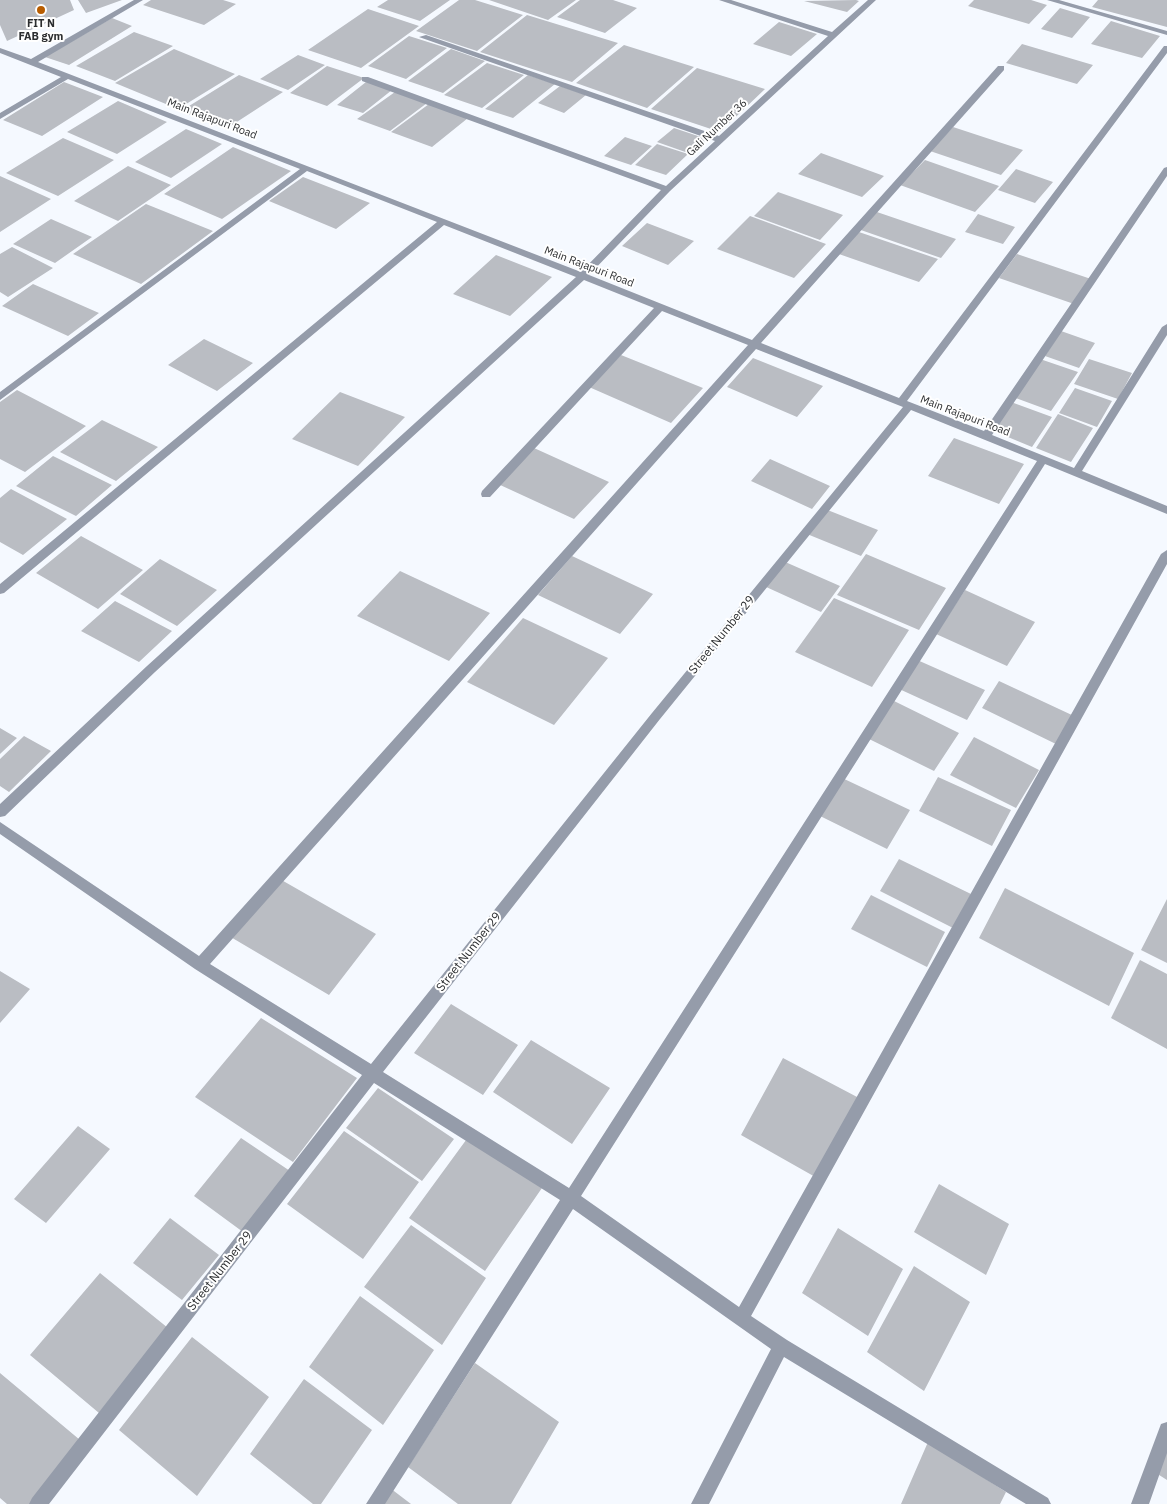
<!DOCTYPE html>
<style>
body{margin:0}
canvas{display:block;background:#f5f9ff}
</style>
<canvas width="1167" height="1504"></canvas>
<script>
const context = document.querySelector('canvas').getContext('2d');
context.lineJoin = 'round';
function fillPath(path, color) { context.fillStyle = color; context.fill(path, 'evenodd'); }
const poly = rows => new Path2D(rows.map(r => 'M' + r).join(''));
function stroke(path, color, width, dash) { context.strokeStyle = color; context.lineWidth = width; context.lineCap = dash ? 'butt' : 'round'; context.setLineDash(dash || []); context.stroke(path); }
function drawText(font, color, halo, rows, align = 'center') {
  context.font = font + ' "IBM Plex Sans",sans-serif'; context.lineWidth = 4; context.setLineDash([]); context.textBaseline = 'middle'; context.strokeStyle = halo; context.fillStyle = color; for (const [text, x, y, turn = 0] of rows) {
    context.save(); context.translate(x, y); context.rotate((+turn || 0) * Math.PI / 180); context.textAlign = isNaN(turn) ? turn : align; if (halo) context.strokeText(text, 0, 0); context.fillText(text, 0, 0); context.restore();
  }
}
const building = poly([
 [0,0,70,0,74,10,7,41,0,25],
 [78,0,122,0,86,13],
 [151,0,223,0,236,4,204,25,143,5],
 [388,0,450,0,420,21,377,7],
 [459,0,475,0,523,15,477,51,416,31],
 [489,0,576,0,548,20],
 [580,0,613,0,637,8,605,33,557,17],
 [856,0,859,1,847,12,804,1],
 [974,0,1031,0,1047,5,1029,24,968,6],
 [1098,0,1167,0,1167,27,1092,7],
 [1060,8,1090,17,1072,38,1041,29],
 [368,9,419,26,361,68,308,50],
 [527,15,618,43,572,82,480,52],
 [112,18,132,26,69,65,45,57],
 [1111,21,1160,36,1142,58,1091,44],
 [779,22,817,34,791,56,753,44],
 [134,32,173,46,115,81,76,66],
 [409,36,447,48,406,79,368,66],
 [1022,44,1093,65,1077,84,1006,63],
 [624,45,694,67,647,108,576,83],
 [174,49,235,74,178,109,115,83],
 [451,49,485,61,443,93,408,81],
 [298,55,325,65,288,90,260,79],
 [487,63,524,75,482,108,444,95],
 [327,66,364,78,327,106,290,93],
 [697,68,765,89,720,132,651,109],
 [239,75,283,92,226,129,181,111],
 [528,75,555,84,513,118,485,109],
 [64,82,103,97,42,136,3,120],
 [366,82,392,90,363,113,337,105],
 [560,86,586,95,564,113,538,103],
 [395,92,427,103,390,131,357,119],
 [118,101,167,122,117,154,67,132],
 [429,104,468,118,432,147,391,132],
 [953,127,1023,150,1001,175,930,151],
 [674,128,707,139,691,154,657,142],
 [186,129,222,144,171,178,135,162],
 [625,137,652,146,631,165,604,156],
 [63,138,114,160,58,196,6,173],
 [657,144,688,154,666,175,635,165],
 [233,147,291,171,222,219,164,194],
 [821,153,884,176,862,197,798,174],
 [925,160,999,186,975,212,900,185],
 [128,166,171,185,118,221,74,201],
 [1016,169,1053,182,1035,203,998,190],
 [0,176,51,199,0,232],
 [303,177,370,203,336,229,269,201],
 [778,192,843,215,820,240,754,216],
 [146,204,213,231,141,284,73,254],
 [874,211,956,239,941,258,858,229],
 [978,214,1015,227,1003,244,965,232],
 [750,216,826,244,794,278,717,249],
 [51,219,92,237,55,263,13,244],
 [647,223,694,241,668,265,622,246],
 [856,231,938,259,919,282,836,253],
 [12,247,53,268,8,297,0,292,0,254],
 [1017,254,1091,279,1074,304,999,278],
 [496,255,552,277,510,316,453,294],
 [33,284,99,313,68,336,2,306],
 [1061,331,1095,343,1079,368,1045,356],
 [204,339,253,363,217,391,168,365],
 [621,355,703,388,671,423,589,387],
 [753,358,823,386,797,417,727,387],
 [1040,359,1078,372,1051,411,1013,397],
 [1089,359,1132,373,1118,399,1074,384],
 [1075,388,1112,401,1097,427,1059,413],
 [17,390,86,426,25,472,0,459,0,402],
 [340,392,405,417,358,466,292,439],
 [1011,402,1052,417,1032,447,991,430],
 [1058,414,1093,428,1071,462,1036,448],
 [102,420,158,447,116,481,60,452],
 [954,438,1024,464,999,504,928,476],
 [534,448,609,482,574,519,498,484],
 [53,456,112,485,76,516,16,486],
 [770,459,830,486,812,509,751,481],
 [11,489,67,519,23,555,0,542,0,498],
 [825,509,878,530,861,556,807,534],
 [81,536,143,570,98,609,36,573],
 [866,554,946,588,919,630,837,595],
 [572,556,653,594,620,634,538,595],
 [160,559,217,590,177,626,120,594],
 [783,561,840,586,821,612,764,586],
 [400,571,490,613,449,661,357,616],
 [965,590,1035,622,1007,666,936,634],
 [834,598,909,630,872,687,795,652],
 [115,601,172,631,139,662,81,631],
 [523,618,608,658,554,725,467,682],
 [915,659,985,690,967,720,897,688],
 [999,681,1074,716,1058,745,982,708],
 [890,699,959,733,934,771,865,737],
 [0,728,17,738,0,754],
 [24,736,51,751,9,792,0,786,0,759],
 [974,737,1039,770,1016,808,950,775],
 [840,777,910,810,887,849,816,814],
 [938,777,1011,810,992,846,919,811],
 [899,859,971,894,953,928,880,891],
 [278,878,376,934,329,995,229,936],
 [1005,888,1134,953,1109,1006,979,938],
 [871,895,945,932,927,967,851,929],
 [1167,899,1167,963,1141,950],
 [1140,960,1167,974,1167,1049,1111,1018],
 [0,971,30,989,0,1023],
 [451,1004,518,1045,483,1095,414,1053],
 [261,1018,357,1078,293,1162,195,1097],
 [531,1040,610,1088,572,1144,493,1092],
 [783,1058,859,1098,817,1178,741,1135],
 [378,1088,454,1139,422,1181,346,1128],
 [78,1126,110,1149,46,1223,14,1199],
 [344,1131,419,1182,363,1259,287,1204],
 [469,1136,544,1185,485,1271,409,1218],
 [241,1138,290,1171,243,1232,194,1196],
 [939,1184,1009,1224,986,1275,914,1232],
 [170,1218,219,1255,182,1300,133,1263],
 [411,1225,486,1278,442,1345,364,1287],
 [838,1228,903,1269,868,1336,802,1293],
 [914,1266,970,1302,924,1391,867,1352],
 [100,1273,168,1328,99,1413,30,1355],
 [360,1296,434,1350,383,1425,309,1367],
 [192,1337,269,1397,197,1496,119,1430],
 [475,1363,559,1422,511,1504,458,1504,408,1467],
 [0,1373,80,1440,31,1504,7,1504,0,1498],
 [304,1379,372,1430,321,1504,313,1504,250,1454],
 [1167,1441,1167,1480,1156,1473],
 [928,1442,1006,1492,1000,1504,901,1504],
 [390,1488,411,1504,379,1504]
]);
const minor = poly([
 [134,0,143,0,38,62,581,272,661,190,362,81,362,77,368,77,666,186,715,141,419,37,426,35,719,136,828,36,719,0,731,0,832,32,868,0,876,0,670,191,589,275,752,340,998,66,1004,66,1004,70,761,343,899,398,1164,46,1167,46,1167,53,907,401,984,431,1164,168,1167,167,1167,176,992,435,1074,468,1162,327,1167,324,1167,335,1082,471,1167,506,1167,514,1045,464,581,1196,739,1307,1161,554,1167,550,1167,564,751,1316,787,1340,1048,1498,1051,1504,1026,1504,784,1357,709,1504,691,1504,771,1349,573,1209,385,1504,366,1504,560,1200,374,1083,49,1504,29,1504,32,1498,362,1075,195,969,0,834,0,822,199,956,748,345,662,311,490,497,482,497,481,494,482,491,654,308,584,280,155,672,5,816,0,817,0,804,147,666,576,277,444,225,4,593,0,594,0,584,437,222,307,171,0,400,0,392,300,169,68,79,0,119,0,113,61,77,0,53,0,48,31,59,134,0],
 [756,349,903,407,652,713,371,1064,210,964,756,349],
 [911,410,1037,461,569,1188,383,1072,660,719,911,410],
 [1047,0,1059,0,1167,31,1167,35,1047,0],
 [1167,1422,1167,1453,1149,1504,1131,1504,1161,1424,1167,1422]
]);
const markers = [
 [41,10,5,"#b85d00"]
];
const farPoinames = [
 ["FIT N",41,24],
 ["FAB gym",41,37]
];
const farStreetnames = [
 ["Main Rajapuri Road",212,119,21],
 ["Gali Number 36",717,128,-43],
 ["Main Rajapuri Road",589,267,21],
 ["Main Rajapuri Road",965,416,21]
];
const streetNames = [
 ["Street Number 29",722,635,-51],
 ["Street Number 29",469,952,-52],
 ["Street Number 29",220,1271,-52]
];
fillPath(building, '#babdc3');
fillPath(minor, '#959caa');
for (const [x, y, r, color] of markers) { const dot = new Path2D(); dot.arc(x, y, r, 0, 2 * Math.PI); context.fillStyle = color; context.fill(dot); stroke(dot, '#fff', 2); }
drawText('bold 11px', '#2c2e30', '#fff', farPoinames);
drawText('11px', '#2c2e30', '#fff', farStreetnames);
drawText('12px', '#2c2e30', '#fff', streetNames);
</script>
